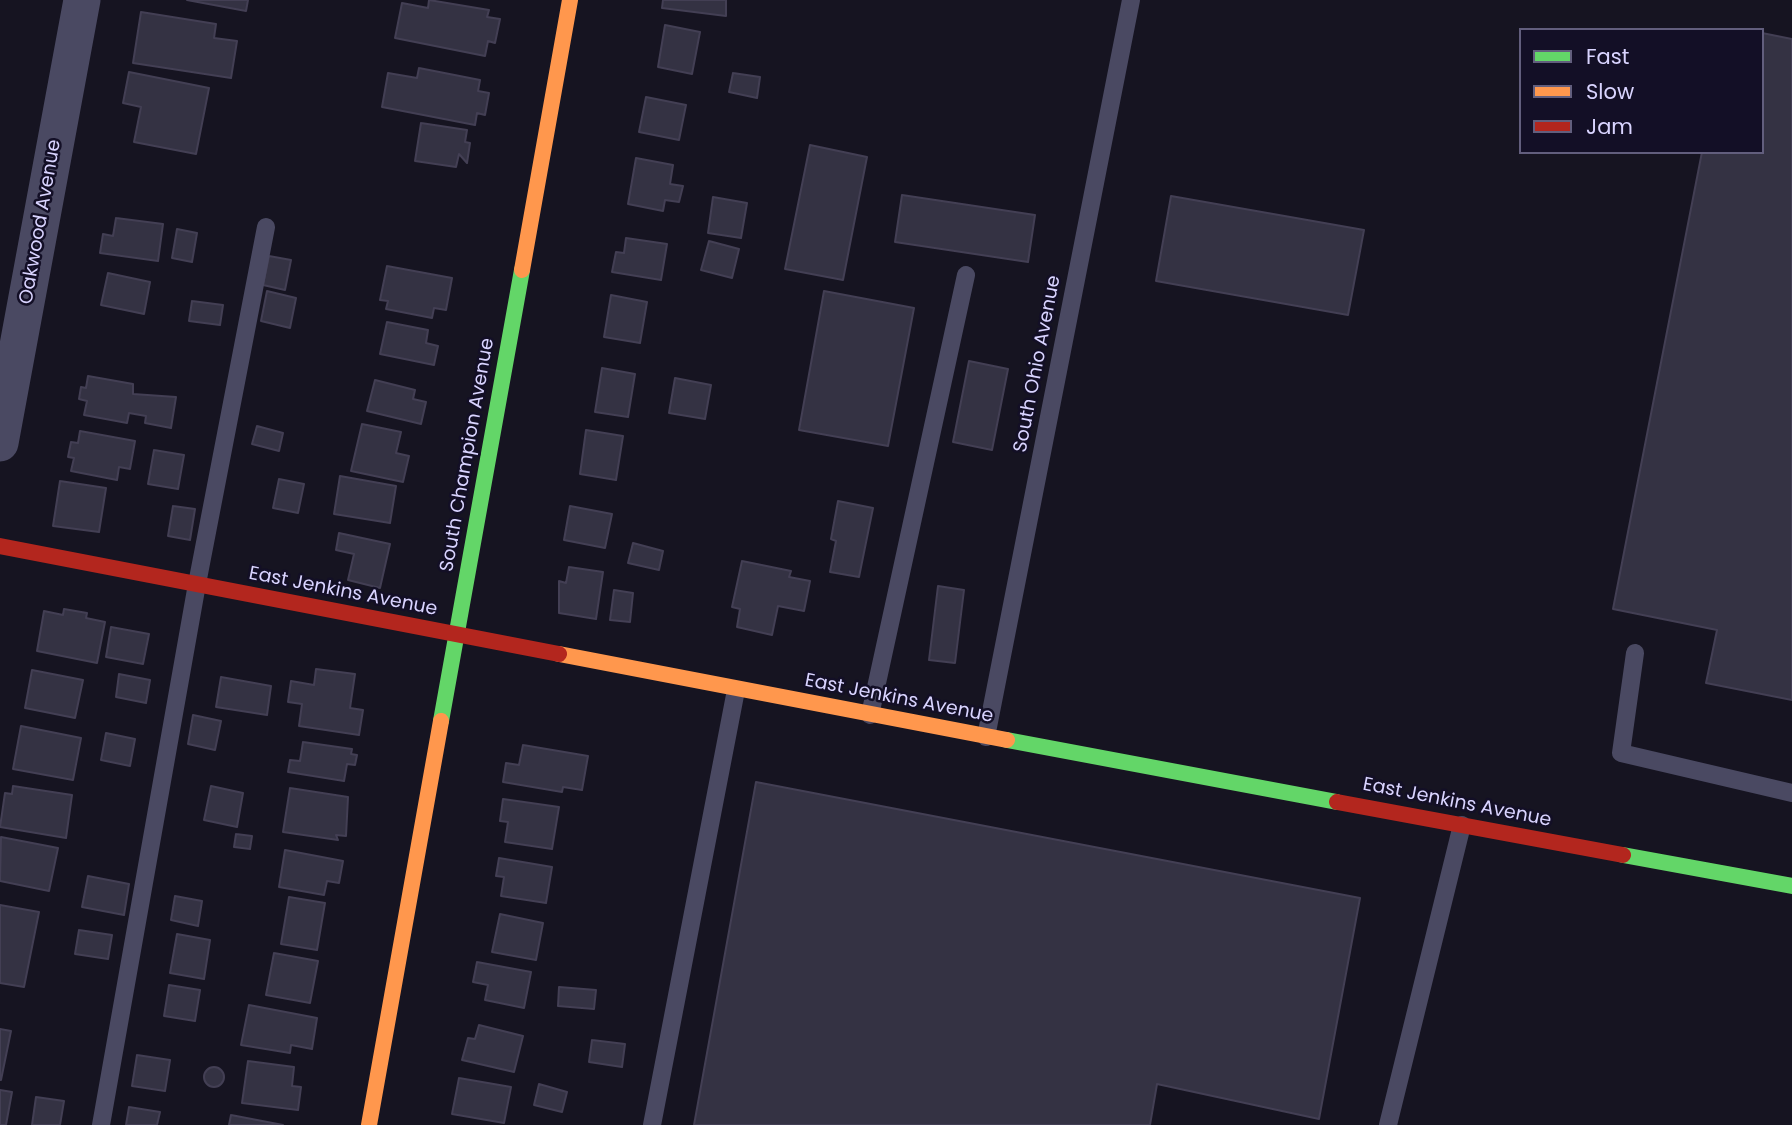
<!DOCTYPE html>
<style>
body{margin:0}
#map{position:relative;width:1792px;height:1125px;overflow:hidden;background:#161421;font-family:Poppins,sans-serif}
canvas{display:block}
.legend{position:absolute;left:1519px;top:28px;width:245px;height:126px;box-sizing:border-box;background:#130f26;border:2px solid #625e7d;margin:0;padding:9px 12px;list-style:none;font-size:21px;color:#d9d4ff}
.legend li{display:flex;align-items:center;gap:14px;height:35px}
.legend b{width:35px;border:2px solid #625e7d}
</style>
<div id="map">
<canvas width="1792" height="1125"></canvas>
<ul class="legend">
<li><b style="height:9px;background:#63d668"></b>Fast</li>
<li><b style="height:9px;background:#ff974d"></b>Slow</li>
<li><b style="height:9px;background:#b3261e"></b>Jam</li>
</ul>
</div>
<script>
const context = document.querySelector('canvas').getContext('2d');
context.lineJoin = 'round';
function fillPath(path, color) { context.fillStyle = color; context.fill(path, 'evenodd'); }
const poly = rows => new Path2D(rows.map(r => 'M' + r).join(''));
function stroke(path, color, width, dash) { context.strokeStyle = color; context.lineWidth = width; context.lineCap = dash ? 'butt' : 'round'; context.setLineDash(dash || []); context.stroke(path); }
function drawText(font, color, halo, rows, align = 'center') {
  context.font = font + ' Poppins,sans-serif'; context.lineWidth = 5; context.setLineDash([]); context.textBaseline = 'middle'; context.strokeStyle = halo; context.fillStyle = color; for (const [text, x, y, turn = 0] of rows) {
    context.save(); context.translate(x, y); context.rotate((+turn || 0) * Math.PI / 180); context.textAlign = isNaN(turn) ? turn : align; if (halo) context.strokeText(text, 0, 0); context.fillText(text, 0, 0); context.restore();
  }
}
const building = poly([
 [187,0,248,0,246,11,187,0],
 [429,0,489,10,487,17,500,19,495,43,488,41,485,56,395,38,402,3,428,8,429,0],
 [663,0,726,0,726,16,662,8,663,0],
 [141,12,216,24,214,38,237,41,231,78,133,63,141,12],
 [665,25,700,32,692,74,658,67,665,25],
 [1762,33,1792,39,1792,700,1706,683,1717,630,1613,609,1702,152,1762,152,1762,33],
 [419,68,480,80,478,91,489,93,485,115,477,113,475,125,382,107,388,73,417,78,419,68],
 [129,72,209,88,196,154,134,142,141,107,123,103,129,72],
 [733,73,760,77,757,98,729,92,733,73],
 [646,97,686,105,679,140,639,132,646,97],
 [421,123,467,130,465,142,470,143,467,163,459,154,456,167,415,161,421,123],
 [810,145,867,157,843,280,785,269,810,145],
 [636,158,673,165,670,184,683,186,679,202,665,200,663,211,628,204,636,158],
 [902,195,1035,215,1028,262,895,242,902,195],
 [1171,196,1364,230,1348,315,1156,281,1171,196],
 [713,197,747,203,741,238,708,233,713,197],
 [116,218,163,224,158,261,100,253,103,234,113,236,116,218],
 [177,229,197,233,192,262,172,258,177,229],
 [626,238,667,244,661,280,612,272,616,252,624,253,626,238],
 [709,241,739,249,732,278,701,270,709,241],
 [269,256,291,260,285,290,263,285,269,256],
 [387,266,452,278,446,310,434,308,432,318,386,309,388,301,380,300,387,266],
 [108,273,150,282,144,314,101,305,108,273],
 [267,291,296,298,290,328,261,321,267,291],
 [824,291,914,308,888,446,799,430,824,291],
 [611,295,647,302,640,343,604,337,611,295],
 [192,301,223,305,220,325,189,321,192,301],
 [387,322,428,330,426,343,438,346,434,365,380,354,387,322],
 [969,361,1008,369,992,450,953,442,969,361],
 [602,368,635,374,628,417,595,412,602,368],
 [88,376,133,384,133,394,176,397,171,428,145,423,146,416,129,413,127,423,84,415,87,401,79,399,81,387,86,388,88,376],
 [675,378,711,385,705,419,669,413,675,378],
 [375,380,415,390,413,399,426,402,421,424,367,411,375,380],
 [362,424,401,432,396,453,409,456,403,482,351,471,362,424],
 [257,426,283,433,279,451,252,444,257,426],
 [586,430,623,436,616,480,580,474,586,430],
 [80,431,135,441,130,469,119,467,117,480,71,471,74,458,68,457,71,442,78,443,80,431],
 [154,450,184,455,178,489,148,484,154,450],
 [340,476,396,486,390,523,334,514,340,476],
 [279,479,304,484,298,513,273,508,279,479],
 [60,481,106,488,99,532,53,526,60,481],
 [838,501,873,508,859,577,830,572,836,541,831,539,838,501],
 [173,506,195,509,190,540,168,536,173,506],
 [570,506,612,514,605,548,564,540,570,506],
 [339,533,390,544,380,588,348,580,354,554,336,550,339,533],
 [633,543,663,551,659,570,628,563,633,543],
 [742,561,791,571,789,577,810,581,804,611,778,606,772,635,737,627,740,609,732,607,742,561],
 [569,567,603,572,596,619,559,613,559,581,566,583,569,567],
 [938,586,964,590,955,663,929,660,938,586],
 [614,590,633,593,630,622,610,620,614,590],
 [64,609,87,613,86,618,105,622,97,663,37,651,44,611,63,615,64,609],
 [111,627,149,634,143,664,106,657,111,627],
 [316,669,355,674,350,708,363,710,359,735,299,726,302,704,288,702,291,681,314,685,316,669],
 [32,670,83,680,75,718,25,708,32,670],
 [119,674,150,680,146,703,116,697,119,674],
 [221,677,271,686,267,715,216,707,221,677],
 [193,715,221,721,215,750,188,744,193,715],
 [21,726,81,738,73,780,13,769,21,726],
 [106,733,135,739,130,766,101,760,106,733],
 [303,742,352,749,351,754,357,755,355,765,347,764,344,781,288,772,290,760,300,761,303,742],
 [523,745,588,756,582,790,563,787,562,792,503,782,506,763,519,765,523,745],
 [756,782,1360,898,1319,1119,1157,1084,1150,1125,694,1125,756,782],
 [13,786,72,795,66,838,0,827,5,793,12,794,13,786],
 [211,786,243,793,237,827,204,820,211,786],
 [290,788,348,797,346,836,336,835,338,840,283,832,290,788],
 [503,799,559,807,552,849,505,842,508,822,500,821,503,799],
 [236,834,252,836,250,849,234,847,236,834],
 [1,837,58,848,49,891,0,881,1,837],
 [285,850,343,861,339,883,327,881,324,895,279,887,285,850],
 [499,858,552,867,546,903,501,896,504,877,496,876,499,858],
 [88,876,129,884,124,915,82,907,88,876],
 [175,896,202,901,198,926,171,920,175,896],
 [289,897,325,903,317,950,281,944,289,897],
 [0,905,39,912,24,987,0,983,0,905],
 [500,914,543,923,536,960,492,952,500,914],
 [79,930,112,935,108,959,75,954,79,930],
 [177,934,210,940,204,979,170,973,177,934],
 [274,953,318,961,310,1003,266,995,274,953],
 [477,962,531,972,524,1008,485,1000,488,985,473,982,477,962],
 [169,985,200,990,195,1021,164,1016,169,985],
 [559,987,596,990,594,1009,558,1006,559,987],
 [249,1005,317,1018,312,1049,291,1045,290,1053,241,1045,249,1005],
 [479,1025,523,1036,514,1072,462,1060,468,1038,475,1039,479,1025],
 [0,1029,11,1031,1,1080,0,1080,0,1029],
 [592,1040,625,1044,622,1067,589,1062,592,1040],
 [137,1055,170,1060,165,1091,132,1086,137,1055],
 [248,1061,294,1067,292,1086,301,1087,298,1110,242,1103,248,1061],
 '204 1077a10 10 0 1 1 20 0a10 10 0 1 1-20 0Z',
 [459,1078,511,1087,504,1123,452,1114,459,1078],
 [539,1084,567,1092,562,1112,534,1105,539,1084],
 [0,1090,12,1092,6,1125,0,1125,0,1090],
 [36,1097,64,1101,60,1125,32,1125,36,1097],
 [129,1107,160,1112,157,1125,126,1125,129,1107],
 [231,1115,283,1125,229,1125,231,1115]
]);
const lane = poly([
 [1635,653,1621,753,1792,793],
 [870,715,966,275],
 [986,737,1131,0],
 [101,1125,197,584,266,227],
 [652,1125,736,690],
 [1388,1125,1462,825]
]);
const street = poly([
 [0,443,82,0]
]);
const fast = poly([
 [441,721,522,270],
 [1007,740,1337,802],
 [1623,855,1792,886]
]);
const slow = poly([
 [522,270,570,0],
 [559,654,1007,740],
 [369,1125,441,721]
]);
const jam = poly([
 [0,546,559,654],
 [1337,802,1623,855]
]);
const streetNames = [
 ["Oakwood Avenue",41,222,-80],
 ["South Ohio Avenue",1038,364,-79],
 ["South Champion Avenue",468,455,-80],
 ["East Jenkins Avenue",343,592,11],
 ["East Jenkins Avenue",899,699,11],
 ["East Jenkins Avenue",1457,803,11]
];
fillPath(building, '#343243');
stroke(building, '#433f54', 2);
stroke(lane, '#4a4962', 18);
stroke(street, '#4a4962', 37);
stroke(fast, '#63d668', 16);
stroke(slow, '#ff974d', 16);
stroke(jam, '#b3261e', 16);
drawText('19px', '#d9d4ff', '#130f26', streetNames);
</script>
